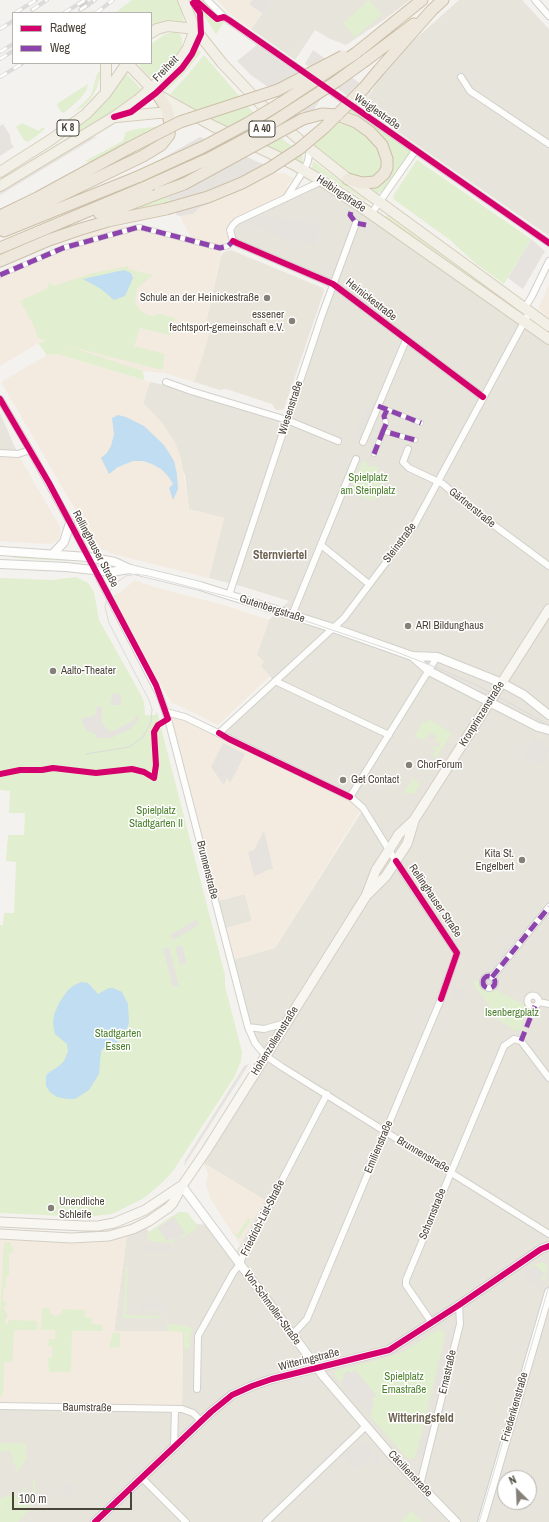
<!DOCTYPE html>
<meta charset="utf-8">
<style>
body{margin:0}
#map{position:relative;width:549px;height:1522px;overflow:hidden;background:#f4f2ee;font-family:"Archivo Narrow",sans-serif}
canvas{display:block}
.legend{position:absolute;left:12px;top:12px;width:140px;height:52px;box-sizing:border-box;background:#fff;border:1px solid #b7b4b0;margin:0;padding:5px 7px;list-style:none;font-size:12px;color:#4b4439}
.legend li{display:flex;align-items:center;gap:8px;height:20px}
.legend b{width:20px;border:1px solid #b7b4b0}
.north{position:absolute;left:497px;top:1470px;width:40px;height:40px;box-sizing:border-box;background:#fff;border:1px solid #b7b4b0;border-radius:50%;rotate:336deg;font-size:11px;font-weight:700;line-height:16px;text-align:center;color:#4b4439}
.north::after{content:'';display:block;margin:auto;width:14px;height:18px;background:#868178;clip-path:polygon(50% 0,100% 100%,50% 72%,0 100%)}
.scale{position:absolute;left:12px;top:1492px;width:120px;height:18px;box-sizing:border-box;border:2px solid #4b4439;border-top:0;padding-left:5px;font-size:12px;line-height:14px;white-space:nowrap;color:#4b4439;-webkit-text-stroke:3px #fff;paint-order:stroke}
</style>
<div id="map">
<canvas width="549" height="1522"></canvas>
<ul class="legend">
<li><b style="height:5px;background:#d6006c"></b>Radweg</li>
<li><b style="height:5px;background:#8e44ad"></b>Weg</li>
</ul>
<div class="north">N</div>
<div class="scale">100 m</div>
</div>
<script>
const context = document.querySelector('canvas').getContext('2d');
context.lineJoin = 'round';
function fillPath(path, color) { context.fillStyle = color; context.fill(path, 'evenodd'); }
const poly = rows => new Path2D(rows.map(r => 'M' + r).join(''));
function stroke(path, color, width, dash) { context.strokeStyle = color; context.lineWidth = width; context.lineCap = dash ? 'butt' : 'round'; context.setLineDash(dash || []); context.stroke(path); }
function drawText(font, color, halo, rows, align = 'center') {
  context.font = font + ' "Archivo Narrow",sans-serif'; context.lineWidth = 3; context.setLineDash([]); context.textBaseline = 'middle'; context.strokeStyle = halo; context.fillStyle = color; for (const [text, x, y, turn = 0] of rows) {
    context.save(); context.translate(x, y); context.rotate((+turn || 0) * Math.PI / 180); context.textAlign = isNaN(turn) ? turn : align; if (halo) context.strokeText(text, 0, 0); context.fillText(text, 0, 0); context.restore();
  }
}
const residential = poly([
 [272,0,410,0,385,19,346,45,328,38,315,30,295,60,251,29],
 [459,0,522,0,549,29,549,236,362,107,387,67,413,41],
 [319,186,322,186,367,216,549,343,549,1522,0,1522,0,1407,182,1409,183,1332,114,1332,127,1234,146,1227,149,1232,179,1212,185,1212,197,1224,210,1225,234,1256,240,1245,264,1200,202,1162,269,1055,252,1037,231,960,275,948,364,808,220,732,275,682,260,666,257,654,269,620,289,601,244,587,209,578,224,518,189,509,185,475,162,423,143,403,150,382,188,390,290,421,330,301,338,284,239,242,236,239,234,232,236,226,238,224],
 [505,1478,529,1478,529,1502,505,1502],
 [0,413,17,452,0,451],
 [245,894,252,921,223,929,217,901]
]);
const commercial = poly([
 [217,0,272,0,251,29,228,12],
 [200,137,276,170,276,173,283,173,294,178,287,185,290,190,276,200,234,220,229,225,228,230,228,239,223,245,207,318,212,326,194,382,164,373,143,371,48,341,38,343,0,366,0,278,34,262,88,233,115,226,140,226,191,238,173,203,140,171],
 [549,284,549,318,540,310,539,307],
 [57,354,150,382,143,403,162,423,175,442,181,458,189,509,224,518,209,578,113,554,102,549,93,540,1,382,47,355],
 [0,454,19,456,59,525,61,532,59,538,56,542,50,544,0,541],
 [135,580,151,586,227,606,269,620,257,654,264,662,261,666,270,676,218,725,171,702,150,667,112,596,119,593],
 [168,715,184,719,350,798,362,808,275,948,231,960,223,929,252,921,245,894,217,901],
 [202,1162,265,1200,240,1245,210,1198,206,1184,208,1173],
 [127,1234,114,1331,183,1331,182,1408,0,1404,0,1236]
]);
const education = poly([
 [231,250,323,288,324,291,284,409,281,410,276,410,272,404,226,389,220,390,194,382,212,326,206,324,221,256,224,252]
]);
const green = poly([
 [132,0,177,0,182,11,184,22,168,20,151,26,151,13,115,13],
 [194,0,204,0,211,10,225,21,216,34],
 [369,0,382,14,355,37,343,23],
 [175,32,180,34,182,38,182,48,173,61,159,76,155,77,150,77,141,68,139,63,151,63,151,44,165,34],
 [197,49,201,52,184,74,166,91,164,89,191,60],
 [204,55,253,112,285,141,301,153,303,158,303,163,207,118,170,94,186,77],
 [99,72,101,72,97,87,92,97,83,107,73,113,91,95,97,74],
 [126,73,142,90,126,103,97,123,67,139,69,132],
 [88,84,87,89,80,99,64,113,61,112,57,105,58,103],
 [352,109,410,150,411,154,384,191,379,193,375,194,366,189,391,162,347,113],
 [342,119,372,138,383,157,381,170,370,179,353,176,313,144],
 [22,123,39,131,42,127,45,129,31,140,27,142,24,140,16,127],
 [154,127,167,127,155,144,96,175,90,162,85,161,123,141,126,132,136,129],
 [417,160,531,239,504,284,475,263,450,240,396,201,393,198,394,194],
 [313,161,366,200,365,201,327,176,312,168],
 [166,196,173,203,111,217,155,200],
 [387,215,508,302,507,305,385,218],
 [129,266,128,269,153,275,137,288,135,303,141,311,147,315,153,316,160,314,175,318,170,335,140,328,134,346,165,354,162,370,64,345,143,371,144,380,57,354,47,355,38,343,47,341,38,338,33,324,20,301,48,288,47,285,52,283,53,286,93,273],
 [363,461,368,463,367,465,370,467,372,465,379,468,377,475,384,478,376,499,373,501,350,491],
 [14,555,67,557,68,561,14,558],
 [76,577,88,583,94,592,99,620,140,693,144,702,145,715,155,715,157,712,225,975,225,986,242,1052,241,1061,235,1076,173,1171,163,1182,144,1198,112,1214,86,1217,0,1213,0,925,3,925,4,913,14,913,16,862,6,861,8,835,24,835,25,813,9,813,10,791,0,790,0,578,52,580],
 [429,719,452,733,435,760,433,754,436,751,432,747,440,747,441,743,435,742,437,737,430,732,424,740,414,737,423,721,427,723],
 [413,778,420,784,414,794,403,793],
 [475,979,479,981,480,986,484,990,490,991,494,989,527,1006,528,1011,521,1025,525,1029,516,1031,486,1012,490,1006,473,985],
 [179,1212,185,1212,188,1213,197,1226,196,1229,183,1238,180,1235,184,1232,174,1217,167,1222,166,1220],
 [248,1218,251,1220,239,1239,232,1231,237,1235],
 [165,1221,166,1222,158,1228,167,1241,172,1238,175,1243,150,1241,147,1236,149,1232],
 [5,1242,9,1242,13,1248,13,1252,9,1254,9,1275,6,1278,6,1287,4,1288,3,1300,7,1304,3,1308,8,1315,5,1320,5,1324,8,1324,8,1320,37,1321,37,1330,14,1330,12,1362,4,1362,3,1395,0,1397,0,1318,4,1244],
 [542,1262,547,1265,547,1268,544,1281,541,1279,545,1274,534,1266,530,1269,528,1267],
 [126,1267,128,1267,126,1315,166,1316,157,1318,123,1318],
 [42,1308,49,1308,50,1313,55,1316,60,1315,63,1309,85,1310,85,1317,92,1318,92,1324,102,1325,102,1331,72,1331,71,1372,49,1372,48,1358,52,1358,52,1346,48,1346,49,1339,55,1339,55,1330,41,1330],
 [167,1324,182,1325,193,1329,190,1335,190,1348,184,1349,184,1332,167,1331],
 [438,1330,443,1330,445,1336,416,1455,415,1458,410,1459,406,1457,370,1416,373,1403,372,1399,376,1395,355,1370,351,1373,348,1371,342,1380,342,1383,335,1375,335,1371,400,1354],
 [120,1332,120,1347,109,1348,113,1333],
 [2,1443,23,1443,26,1445,26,1459,17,1473,10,1450,0,1452,0,1445],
 [35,1479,35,1493,29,1510,18,1522,0,1522,0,1498,15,1494,16,1498,25,1495,23,1488,25,1488,27,1493,34,1491,32,1483],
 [411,1511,422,1522,401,1522,404,1518]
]);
const parking = poly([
 [253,0,272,0,263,14,249,4],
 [257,45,325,93,309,116,251,75,237,61],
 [313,50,371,91,362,107,305,64],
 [3,124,10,135,11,143,14,147,0,156,0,126],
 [98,136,0,195,0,192,89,138],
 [200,137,263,164,276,170,255,182,199,208,193,214,179,216,176,214,173,203,140,171],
 [264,215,322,225,315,246,295,239,293,243,246,223],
 [531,239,545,251,523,289,508,278],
 [367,407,372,409,359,441,354,439],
 [120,693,122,705,111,705,110,699,113,698,112,694],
 [102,706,102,722,105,727,111,732,134,720,139,712,138,720,131,729,114,736,113,738,96,738,96,734,92,734,92,732,87,731,82,723,81,718,94,716,94,714,97,714,96,707],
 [534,738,549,748,549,750,540,765,523,755],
 [223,743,245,754,230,783,227,778,224,785,211,767],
 [264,830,273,869,267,870,260,874,254,876,248,852,254,850],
 [196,920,199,925,173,940,170,935],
 [515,936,520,937,497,967,491,967],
 [182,945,187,963,180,965,175,947],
 [169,947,179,986,173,987,163,949],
 [455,987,466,991,462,1001,451,996],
 [249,1064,184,1166,185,1160,244,1066],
 [374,1140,377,1142,366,1169,362,1167],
 [174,1217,185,1233,173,1239,172,1238,167,1241,158,1228],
 [143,1245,171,1246,169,1251,140,1250],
 [535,1265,545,1274,541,1278,544,1281,542,1288,540,1287,539,1289,531,1284,524,1274,526,1273,523,1270,528,1267,530,1269],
 [138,1303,163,1304,169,1310,142,1309],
 [457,1326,439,1397,433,1399,450,1328],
 [355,1370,376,1395,372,1399,373,1403,370,1416,342,1383,342,1380,345,1378,343,1375,348,1371,351,1373],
 [430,1431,425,1454,419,1456,424,1434],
 [343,1439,345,1441,294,1489,293,1488],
 [362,1442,366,1444,382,1460,378,1464,370,1456,360,1469,358,1468,356,1471,344,1457,358,1443],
 [323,1470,325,1472,275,1520,274,1518],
 [72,1482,76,1491,65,1496,61,1486]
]);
const water = poly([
 [124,270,131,273,133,278,125,296,114,300,101,289,83,279],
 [118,415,126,417,144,426,164,445,174,461,177,474,178,489,173,500,169,488,173,484,168,476,161,469,152,464,143,461,133,461,118,467,109,474,101,458,107,453,111,446,114,434,112,418],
 [81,982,88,983,98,994,109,988,113,988,122,992,128,1004,129,1023,124,1036,119,1041,113,1046,104,1048,101,1051,99,1074,89,1090,75,1099,67,1099,57,1097,50,1092,46,1086,46,1077,47,1074,59,1066,64,1061,68,1051,67,1044,55,1034,53,1024,54,1015,59,1003,68,990,73,986]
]);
const primaryTunnel = poly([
 [81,0,89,13]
]);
const pedestrian = poly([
 [0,275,63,248,139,227,220,248,228,246,233,241],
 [378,406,421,423],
 [387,410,384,416,386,424,383,431,415,440],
 [374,454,383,431]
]);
const minor = poly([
 [207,0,224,17,237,26,549,243],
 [535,0,549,16],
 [461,77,470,91,549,144],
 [322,181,237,221,233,225,230,230,233,241,237,243,333,284,483,397],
 [286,198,304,170,308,161,310,149],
 [371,214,415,151],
 [524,309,532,296,549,261],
 [166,382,191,391,287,420,338,441],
 [0,399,30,450,79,539,160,696,168,719,248,1027,255,1043,266,1056,282,1067,549,1234],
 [363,442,406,340],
 [408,449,403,462,409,468,443,484,468,506,549,566],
 [0,453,18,454,30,450],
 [321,545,369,584],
 [229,595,322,315,356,223],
 [292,615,356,459],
 [275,681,389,735],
 [166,712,185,717,352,798,363,808,402,871,457,953,441,999,307,1319,292,1335],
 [219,733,344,618,415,524,529,313],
 [350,797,437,657],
 '483 982a6 6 0 1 1 12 0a6 6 0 1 1-12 0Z',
 [492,977,549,907],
 '527.5 1001a5.5 5.5 0 1 1 11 0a5.5 5.5 0 1 1-11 0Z',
 [539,1002,549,1004],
 [248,1027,264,1029,286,1023],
 [432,1323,406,1285,406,1280,504,1046,514,1039,521,1041,549,1078],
 [197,1389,198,1336,233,1273,240,1264,243,1255,327,1094],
 [0,1406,182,1409,193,1413,201,1421],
 [174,1446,175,1409],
 [142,1478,186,1522],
 [420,1485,460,1324,459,1305],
 [266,1522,366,1426]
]);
const tertiary = poly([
 [0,551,88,557,115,562,130,569,200,586,333,628,412,656,437,657,502,683,524,695,549,715],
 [53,554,64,542,70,523],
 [0,564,66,567,111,572,129,569],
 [412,656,429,671,538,727,549,730],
 [182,1186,324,1377,391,1455,456,1522],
 [95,1522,211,1412,232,1395,252,1386,272,1379,389,1350,459,1305,541,1249,549,1246],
 [482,1522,549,1292]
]);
const secondary = poly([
 [368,894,386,876,401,853,407,844,414,821],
 [0,1222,84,1226,98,1226,114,1223,145,1210,181,1186],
 [0,1234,71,1238,109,1236,133,1229,149,1221,168,1208,173,1203,182,1186,206,1151,366,896,376,870,389,850,399,834,414,820,549,609]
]);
const primary = poly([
 [183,0,195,29,222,63,273,117,310,149,348,179,549,326],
 [151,33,157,29,168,26,195,29],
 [106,63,106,93],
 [127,63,158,95,213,126,293,164,322,181,357,204,549,339],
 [116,117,158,113,188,113],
 [0,172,52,139,86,114,106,93,127,63],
 [0,186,114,117,139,99,168,73,180,60,188,48,195,29]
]);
const motorway = poly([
 [356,53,422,0],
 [366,60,414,24],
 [379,70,432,10,443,0],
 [338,115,356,122,370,132,382,145,387,159,387,168,384,174,375,182,362,183,348,179],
 [99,213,120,208,159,193],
 [0,216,37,198,129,148],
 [0,229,12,219,143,156,161,145,169,135,170,124,167,109,158,95],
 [4,231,140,176],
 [0,248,150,185],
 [0,261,49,240,81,229,108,221,166,209]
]);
const tram = poly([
 [86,754,129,747,143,737,151,722,152,709,149,700,109,623,105,607,108,594,116,583,126,576,136,574,148,576,229,597,291,616,394,651,445,671,480,687,528,713,549,726],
 [479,1522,549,1286]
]);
const rail = poly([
 [32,10,47,0],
 [80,10,95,0],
 [15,13,36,0],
 [64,13,85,0],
 [96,13,113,0],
 [0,29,13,21],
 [0,52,13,44],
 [0,59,13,51],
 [0,77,23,63]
]);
const motorwayBridge = poly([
 [129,148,180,122,278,90,343,56],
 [140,176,203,147,248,123,281,103,356,53],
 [150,185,208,159,255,134,337,81,366,60],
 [159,193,184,184,303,119,322,114,338,115],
 [166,209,208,197,242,183,270,168,299,149,325,127,364,88,379,70]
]);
const quiet = poly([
 [351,212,350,215,356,223,366,225],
 [0,275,63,248,139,227,220,248,228,246,233,241],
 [378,406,421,423],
 [387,410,384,416,386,424,383,431,415,440],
 [374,454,383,431],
 '483 982a6 6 0 1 1 12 0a6 6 0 1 1-12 0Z',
 [492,977,549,907],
 [521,1041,535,1006]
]);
const cycleway = poly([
 [195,0,217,19,224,17,229,20,549,243],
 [114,117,131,112,156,93,182,68,192,54,201,34,200,13,193,3],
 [233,241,237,243,333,284,483,397],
 [0,399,49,483,156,685,168,719,158,725,154,732,156,765,154,778,144,772,132,769,96,773,53,768,42,770,20,770,0,774],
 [219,733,229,739,350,797],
 [396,861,457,953,441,999],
 [95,1522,211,1412,232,1395,252,1386,272,1379,389,1350,459,1305,541,1249,549,1246]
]);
const markers = [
 [267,298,4,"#868178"],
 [292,321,4,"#868178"],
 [408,626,4,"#868178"],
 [53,671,4,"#868178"],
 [409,765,4,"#868178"],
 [343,780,4,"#868178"],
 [522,860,4,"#868178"],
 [51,1208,4,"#868178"]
];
const shields = [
 [68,128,22],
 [262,129,26]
];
const shieldNames = [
 ["K 8",68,128],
 ["A 40",262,129]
];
const streetNames = [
 ["Freiheit",166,69,-46],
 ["Weiglestraße",377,112,35],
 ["Helbingstraße",341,194,34],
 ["Heinickestraße",371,300,38],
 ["Wiesenstraße",291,408,-72],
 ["Gärtnerstraße",472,508,39],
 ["Steinstraße",400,543,-53],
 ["Rellinghauser Straße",95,549,62],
 ["Gutenbergstraße",272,609,18],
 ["Kronprinzenstraße",482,714,-58],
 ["Brunnenstraße",207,870,76],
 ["Rellinghauser Straße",435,901,56],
 ["Hohenzollernstraße",275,1041,-58],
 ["Emilienstraße",379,1147,-67],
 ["Brunnenstraße",423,1155,31],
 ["Schornstraße",433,1214,-68],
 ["Friedrich-List-Straße",263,1218,-63],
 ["Von-Schmoller-Straße",272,1308,54],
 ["Witteringstraße",309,1360,-14],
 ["Ernastraße",448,1372,-77],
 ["Friederikenstraße",515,1407,-74],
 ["Baumstraße",87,1408,1],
 ["Cäcilienstraße",410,1474,47]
];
const poiNames = [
 ["Schule an der Heinickestraße",259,298,"right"],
 ["essener",284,315,"right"],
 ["fechtsport-gemeinschaft e.V.",284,328,"right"],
 ["ARI Bildunghaus",416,626],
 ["Aalto-Theater",61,671],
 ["ChorForum",417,765],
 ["Get Contact",351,780],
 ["Kita St.",514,854,"right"],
 ["Engelbert",514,867,"right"],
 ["Unendliche",59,1202],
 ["Schleife",59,1215]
];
const parkNames = [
 ["Spielplatz",368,478],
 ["am Steinplatz",368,491],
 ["Spielplatz",156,811],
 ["Stadtgarten II",156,824],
 ["Isenbergplatz",512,1013],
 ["Stadtgarten",118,1034],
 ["Essen",118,1047],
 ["Spielplatz",404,1377],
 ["Ernastraße",404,1390]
];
const neighbourhoodNames = [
 ["Sternviertel",280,556],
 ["Witteringsfeld",421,1419]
];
fillPath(residential, '#e7e4dc');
fillPath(commercial, '#f3ebdf');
fillPath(education, '#eae5da');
fillPath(green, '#e1eecf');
fillPath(parking, '#e6e3df');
fillPath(water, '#c0ddf1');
stroke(primaryTunnel, '#d2cfca', 10, [10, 5]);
stroke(pedestrian, '#d2d0cb', 6);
stroke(minor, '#d2d0cb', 8);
stroke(tertiary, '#d2d0cb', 10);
stroke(secondary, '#d3cfc5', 11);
stroke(primary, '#d6cebb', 12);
stroke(motorway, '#ccbfa9', 13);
stroke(pedestrian, '#fdfdfc', 4.5);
stroke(minor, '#fdfdfc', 6);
stroke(tertiary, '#fdfdfc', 8);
stroke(secondary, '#f7f6f1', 9);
stroke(primary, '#f2efe6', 10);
stroke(motorway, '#ede8db', 11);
stroke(tram, '#dbdbda', 1);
stroke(rail, '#dbdbda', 4);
stroke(rail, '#fff', 2.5, [8]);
stroke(motorwayBridge, '#ccbfa9', 13, []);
stroke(motorwayBridge, '#ede8db', 11);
stroke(quiet, '#8e44ad', 5, [10, 5]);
stroke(cycleway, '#d6006c', 6);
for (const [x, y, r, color] of markers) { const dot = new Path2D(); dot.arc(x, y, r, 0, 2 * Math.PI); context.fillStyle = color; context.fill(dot); stroke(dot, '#fff', 1.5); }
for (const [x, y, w] of shields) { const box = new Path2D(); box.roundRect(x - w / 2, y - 8, w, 16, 3); context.fillStyle = '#fff'; context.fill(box); stroke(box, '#4b4439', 1); }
drawText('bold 10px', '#4b4439', null, shieldNames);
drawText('11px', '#4b4439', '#fff', streetNames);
drawText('11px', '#4b4439', '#fff', poiNames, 'left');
drawText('11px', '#4a7f2a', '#fff', parkNames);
drawText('bold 12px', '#6e6250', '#fff', neighbourhoodNames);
</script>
